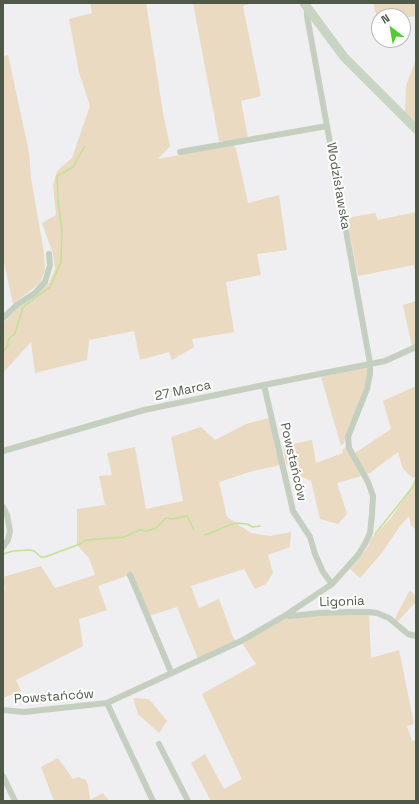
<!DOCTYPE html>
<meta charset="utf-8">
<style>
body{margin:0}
#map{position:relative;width:419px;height:804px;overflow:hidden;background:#efeef1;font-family:"Space Grotesk",sans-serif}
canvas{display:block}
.frame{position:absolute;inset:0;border:4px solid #4e5948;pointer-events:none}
.north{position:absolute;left:371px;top:8px;width:40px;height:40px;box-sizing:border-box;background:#fff;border:1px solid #b8bdb6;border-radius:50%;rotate:329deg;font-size:11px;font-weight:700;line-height:16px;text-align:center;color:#4e5948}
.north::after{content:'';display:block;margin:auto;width:14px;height:18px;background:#50cb2d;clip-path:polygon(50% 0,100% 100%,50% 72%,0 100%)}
</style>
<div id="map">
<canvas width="419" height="804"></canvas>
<div class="frame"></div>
<div class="north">N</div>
</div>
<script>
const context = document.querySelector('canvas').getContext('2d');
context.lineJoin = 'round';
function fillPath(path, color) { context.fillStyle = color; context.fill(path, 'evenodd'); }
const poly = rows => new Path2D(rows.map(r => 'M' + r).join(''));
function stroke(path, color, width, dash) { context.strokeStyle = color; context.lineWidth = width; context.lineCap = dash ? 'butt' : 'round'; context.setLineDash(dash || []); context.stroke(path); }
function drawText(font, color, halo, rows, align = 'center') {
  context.font = font + ' "Space Grotesk",sans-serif'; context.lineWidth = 4; context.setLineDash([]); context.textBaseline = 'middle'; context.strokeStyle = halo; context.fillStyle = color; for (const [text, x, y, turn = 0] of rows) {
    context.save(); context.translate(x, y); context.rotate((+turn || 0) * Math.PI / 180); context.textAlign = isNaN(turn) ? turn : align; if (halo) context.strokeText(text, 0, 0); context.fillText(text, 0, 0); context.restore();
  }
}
const green = poly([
 [90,3,146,3,163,113,170,146,158,159,233,145,236,149,248,203,279,195,287,250,257,254,261,275,226,282,234,332,192,339,194,347,172,360,169,352,140,360,134,331,89,340,87,360,35,373,31,342,3,373,3,323,17,309,49,283,55,269,53,254,42,223,56,215,53,185,57,171,72,158,90,106,79,72,69,19,92,13],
 [193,3,253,3,243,6,261,96,241,101,248,138,231,141,219,141],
 [373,3,416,3,416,16,403,18,403,16,379,16,378,22],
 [8,55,29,152,31,178,44,253,45,270,40,283,13,304,3,258,3,57],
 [415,62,416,62,416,125,405,114,406,86],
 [416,212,416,276,414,265,358,276,347,218,375,213,378,220],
 [416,301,416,345,412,347,403,305],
 [369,364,368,376,358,407,345,438,344,443,341,446,321,377],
 [416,386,416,476,413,478,403,469,398,452,370,473,366,474,355,453,391,429,383,401],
 [269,418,280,465,253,471,219,482,227,517,251,533,270,536,291,532,290,547,268,555,273,573,266,584,255,589,244,569,191,586,199,608,219,599,233,637,236,642,198,659,177,607,149,616,132,574,98,586,107,610,79,619,83,646,16,680,21,691,3,698,3,591,5,590,3,577,41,566,55,588,95,575,89,558,77,545,77,509,105,505,99,476,112,475,107,453,135,447,146,509,183,501,171,437,201,427,215,440,246,424],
 [312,440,316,463,343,453,342,450,346,447,361,476,337,483,347,514,338,524,320,519,311,481,298,475,293,466,286,464,283,446],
 [416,481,416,530,411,525,409,516,400,526,381,554,360,578,350,569,368,547,371,539,391,518],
 [410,590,416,597,416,602,397,622,395,618],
 [369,612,371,658,399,650,414,724,407,726,412,741,416,740,416,790,415,791,416,801,211,801,191,763,205,754,224,789,242,779,202,694,256,664,241,641,286,615],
 [133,698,149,699,167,721,159,733,138,714],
 [58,758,73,779,79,777,86,780,88,785,90,800,103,793,109,801,54,801,41,767]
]);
const stream = poly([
 [3,352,8,345,8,340,15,333,23,307,50,287,61,262,62,231,58,201,57,176,73,167,85,146],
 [375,534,411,489,416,479],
 [205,535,235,523,247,524,253,527,260,526],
 [3,554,13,551,30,550,34,551,41,557,45,557,80,544,86,540,124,537,139,530,148,531,156,528,166,518,173,519,187,516,194,530]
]);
const street = poly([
 [180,152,327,126],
 [3,318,18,304,35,293,45,282,50,265,49,254],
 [264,385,293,511,310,537,315,554,323,572,332,584],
 [3,451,144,410,264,385,385,361,416,347],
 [3,507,7,515,10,531,8,540,3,547],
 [130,575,171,672],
 [286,615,290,616,320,613,349,612,369,612,377,613,389,618,408,634,416,636],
 [107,703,153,801],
 [3,710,24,712,107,703,241,641,286,615,332,584,358,555,365,544,370,533,372,514,373,496,368,482,349,448,348,437,367,389,370,374,370,363,307,16,307,9],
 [159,744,188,801],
 [3,776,15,801]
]);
const secondary = poly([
 [304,3,344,57,416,129]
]);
const streetNames = [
 ["Wodzisławska",338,186,80],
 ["27 Marca",183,391,-12],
 ["Powstańców",293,462,77],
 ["Ligonia",342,602,-2],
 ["Powstańców",54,697,-4]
];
fillPath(green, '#e9dac1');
stroke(stream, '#c0e293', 1.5);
stroke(street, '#c5cfc0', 6);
stroke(secondary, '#c8d5c3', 9);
drawText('13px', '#4e5948', '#fff', streetNames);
</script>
